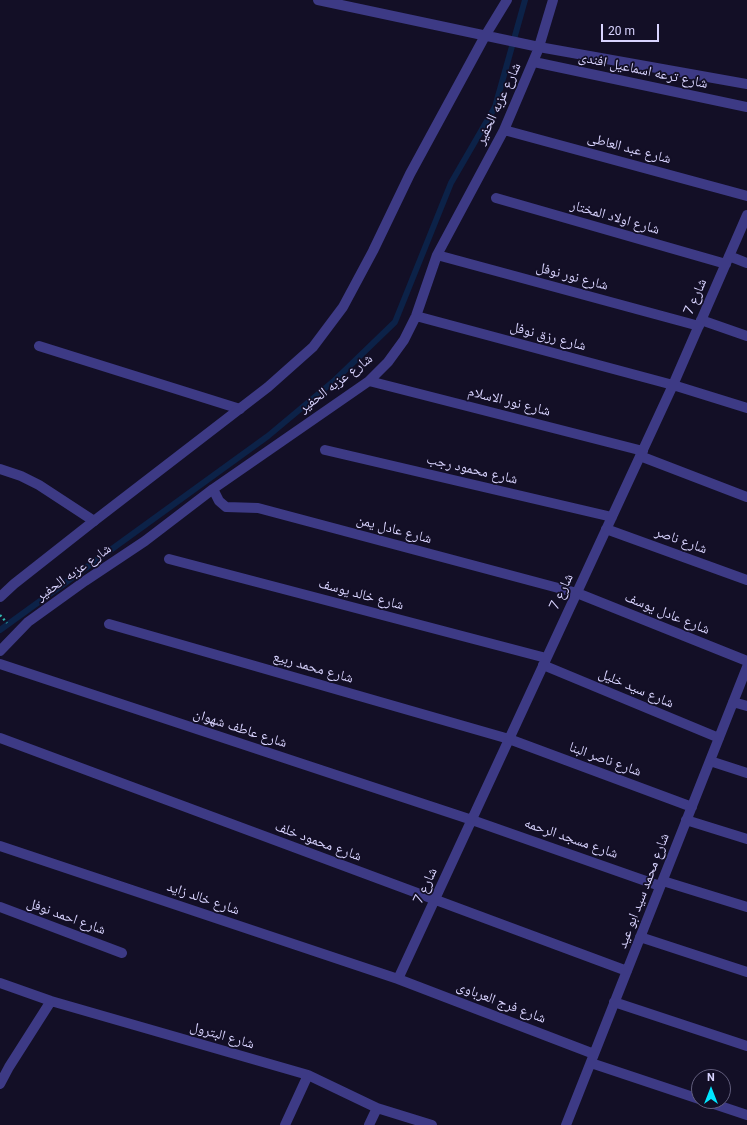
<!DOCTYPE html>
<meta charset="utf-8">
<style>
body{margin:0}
#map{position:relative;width:747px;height:1125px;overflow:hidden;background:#130f26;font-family:Roboto,sans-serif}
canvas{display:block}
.north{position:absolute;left:691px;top:1069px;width:40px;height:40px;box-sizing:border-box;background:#130f26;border:1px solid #625e7d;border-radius:50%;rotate:0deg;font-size:11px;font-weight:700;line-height:16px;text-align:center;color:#d9d4ff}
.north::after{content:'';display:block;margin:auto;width:14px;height:18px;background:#00e5ff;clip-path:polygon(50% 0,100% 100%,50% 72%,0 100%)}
.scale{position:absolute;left:601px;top:24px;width:58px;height:18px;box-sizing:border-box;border:2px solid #d9d4ff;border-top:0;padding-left:5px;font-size:12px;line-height:14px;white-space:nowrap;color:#d9d4ff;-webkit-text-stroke:3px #130f26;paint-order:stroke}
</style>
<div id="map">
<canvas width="747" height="1125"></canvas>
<div class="north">N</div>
<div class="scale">20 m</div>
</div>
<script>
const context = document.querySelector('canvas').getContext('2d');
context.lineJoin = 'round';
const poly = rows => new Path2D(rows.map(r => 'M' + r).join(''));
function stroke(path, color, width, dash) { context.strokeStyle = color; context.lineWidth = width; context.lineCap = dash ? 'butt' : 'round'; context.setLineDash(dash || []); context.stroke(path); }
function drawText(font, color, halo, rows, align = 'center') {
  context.font = font + ' Roboto,"Noto Naskh Arabic",sans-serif'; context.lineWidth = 3.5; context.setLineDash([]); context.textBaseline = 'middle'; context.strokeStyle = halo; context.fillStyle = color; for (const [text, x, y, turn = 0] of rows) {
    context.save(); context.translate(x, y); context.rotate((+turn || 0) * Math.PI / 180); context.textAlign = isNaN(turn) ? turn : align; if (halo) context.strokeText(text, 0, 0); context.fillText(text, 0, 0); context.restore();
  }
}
const stream = poly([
 [0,630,268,436,335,380,395,322,451,183,495,107,525,0]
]);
const path = poly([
 [0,615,7,623]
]);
const service = poly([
 [39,346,240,409],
 [0,469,21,476,39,485,94,521]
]);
const minor = poly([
 [318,0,539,47,747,84],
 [534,62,747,107],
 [504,130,747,196],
 [496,198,726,264],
 [437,255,699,326],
 [729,256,747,263],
 [416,316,673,385,747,408],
 [701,320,747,336],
 [369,381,643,451],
 [325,450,612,517],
 [640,456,747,497],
 [213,489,219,501,226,507,258,508,577,593,747,661],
 [606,529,747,580],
 [169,559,546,658],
 [0,597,14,584,94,521,268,387,313,347,343,307,373,251,410,174,485,36,507,0],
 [109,624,509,739,692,807],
 [0,651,28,622,85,581,145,541,213,489,369,381,388,362,404,340,416,316,437,255,504,130,538,50,553,0],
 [0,664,472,820,660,886],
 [543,665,719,738],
 [733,702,747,706],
 [0,738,627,971],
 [710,761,747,773],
 [686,820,747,839],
 [0,846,398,979,594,1054],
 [663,881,747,907],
 [0,907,122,953],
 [640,937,747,972],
 [398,979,673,385,747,215],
 [0,983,51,1001,308,1075,377,1108,432,1125],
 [614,1002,747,1046],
 [591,1063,699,1099],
 [0,1084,9,1067,51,1001],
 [705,1101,747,1115],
 [285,1125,308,1075],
 [369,1125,377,1108],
 [566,1125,747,667]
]);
const streetNames = [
 ["شارع ترعه اسماعيل افندى",643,71,12],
 ["شارع عزبه الحفير",499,104,-65],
 ["شارع عبد العاطى",629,149,15],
 ["شارع اولاد المختار",615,218,16],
 ["شارع نور نوفل",572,277,15],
 ["شارع 7",696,297,-67],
 ["شارع رزق نوفل",548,337,15],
 ["شارع عزبه الحفير",336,384,-37],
 ["شارع نور الاسلام",509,402,14],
 ["شارع محمود رجب",472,470,13],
 ["شارع عادل يمن",394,530,15],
 ["شارع ناصر",681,541,20],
 ["شارع عزبه الحفير",74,573,-35],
 ["شارع 7",562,592,-65],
 ["شارع خالد يوسف",361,595,15],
 ["شارع عادل يوسف",667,614,22],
 ["شارع محمد ربيع",313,668,16],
 ["شارع سيد خليل",636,689,23],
 ["شارع عاطف شهوان",240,729,18],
 ["شارع ناصر البنا",605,760,20],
 ["شارع مسجد الرحمه",571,839,19],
 ["شارع محمود خلف",318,842,20],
 ["شارع 7",426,886,-65],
 ["شارع محمد سيد ابو عيد",644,891,-69],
 ["شارع خالد زايد",203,899,19],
 ["شارع احمد نوفل",66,917,20],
 ["شارع فرج العرباوى",501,1003,21],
 ["شارع البترول",222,1036,16]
];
stroke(stream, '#0c2248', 6);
stroke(path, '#2fb8b0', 2.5, [2, 3]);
stroke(service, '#3d3a85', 10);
stroke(minor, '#3d3a85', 10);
drawText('14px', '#d9d4ff', '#130f26', streetNames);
</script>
